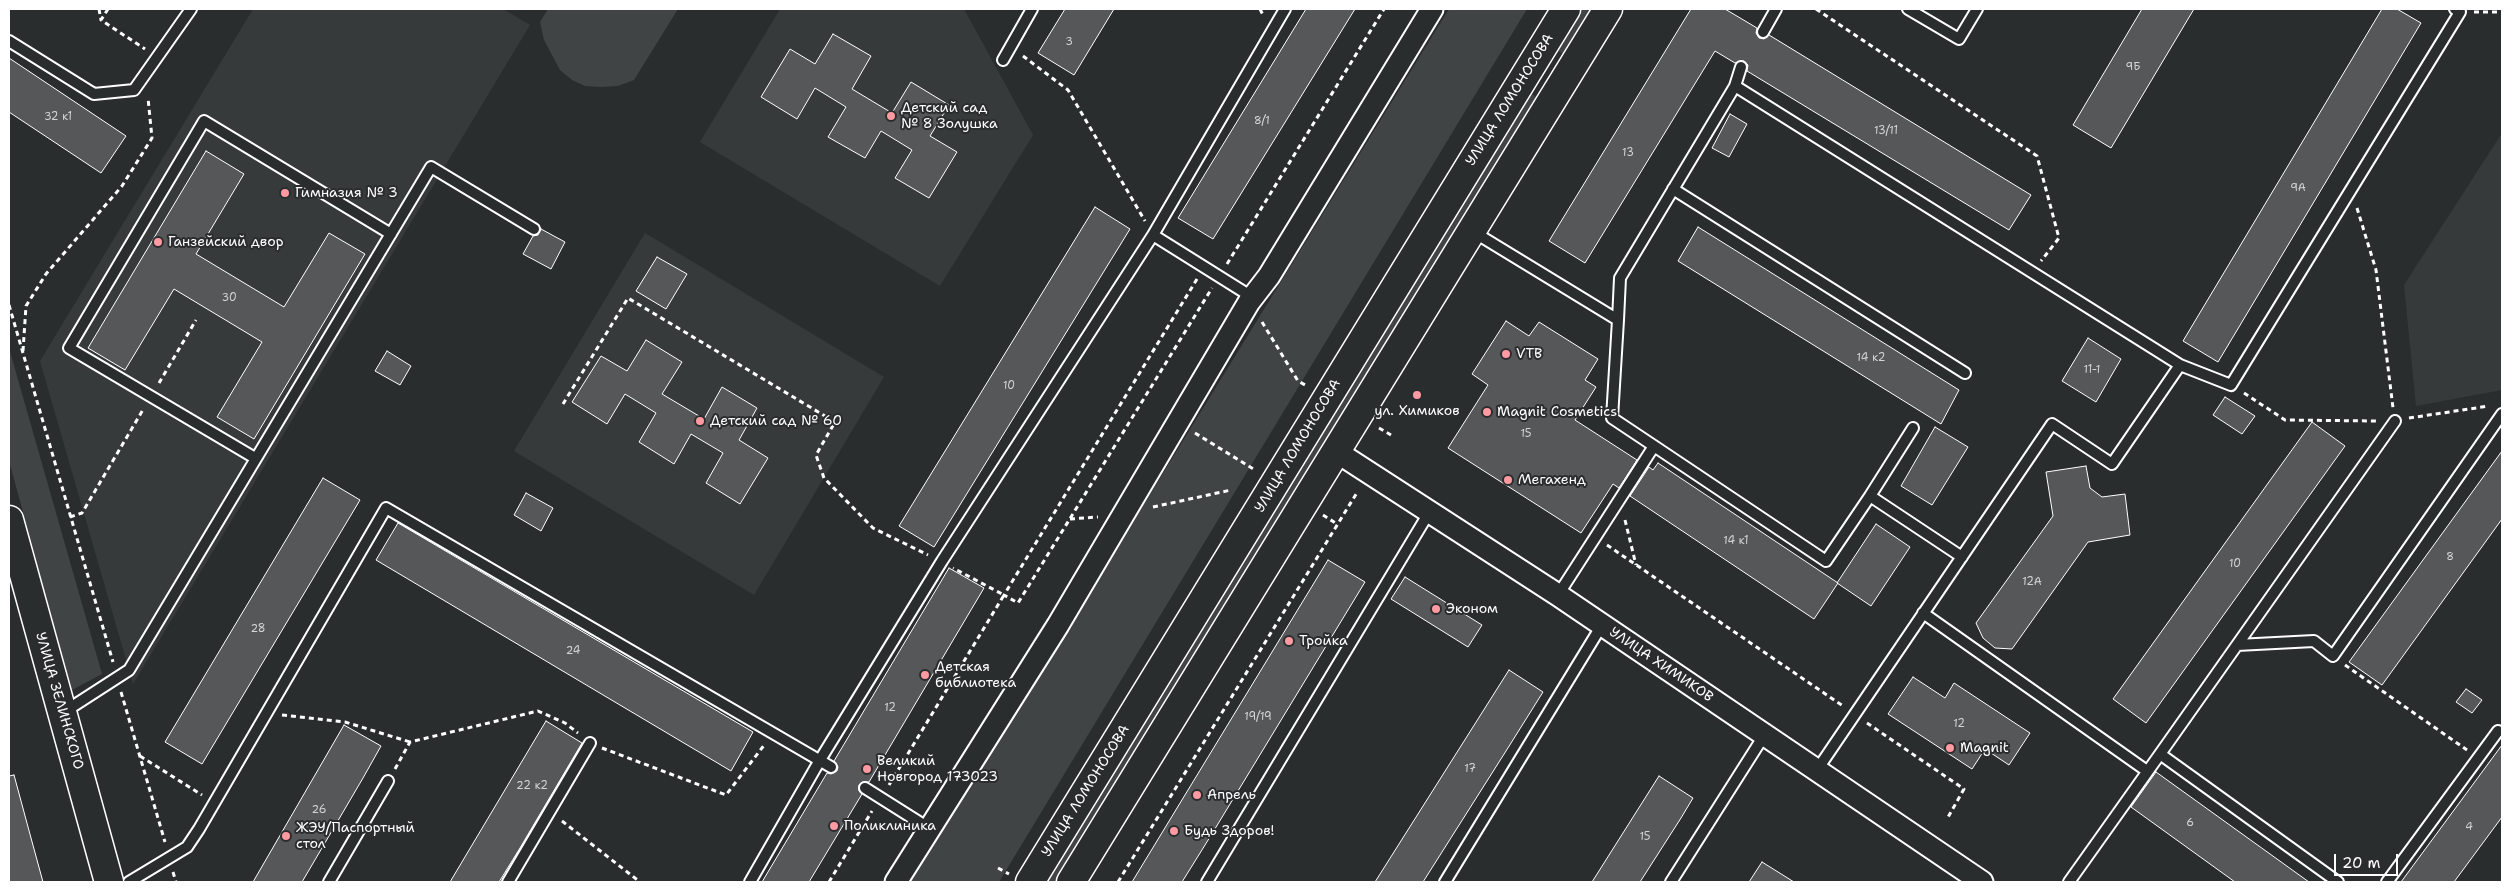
<!DOCTYPE html>
<meta charset="utf-8">
<style>
body{margin:0}
#map{position:relative;width:2511px;height:891px;overflow:hidden;background:#2a2d2e;font-family:"Shantell Sans",sans-serif}
canvas{display:block}
.frame{position:absolute;inset:0;border:10px solid #fff;pointer-events:none}
.scale{position:absolute;left:2334px;top:854px;width:64px;height:22px;box-sizing:border-box;border:2px solid #fff;border-top:0;padding-left:6px;font-size:15px;line-height:18px;white-space:nowrap;color:#fff;-webkit-text-stroke:4px #2a2d2e;paint-order:stroke}
</style>
<div id="map">
<canvas width="2511" height="891"></canvas>
<div class="frame"></div>
<div class="scale">20 m</div>
</div>
<script>
const context = document.querySelector('canvas').getContext('2d');
context.lineJoin = 'round';
function fillPath(path, color) { context.fillStyle = color; context.fill(path, 'evenodd'); }
const poly = rows => new Path2D(rows.map(r => 'M' + r).join(''));
function stroke(path, color, width, dash) { context.strokeStyle = color; context.lineWidth = width; context.lineCap = dash ? 'butt' : 'round'; context.setLineDash(dash || []); context.stroke(path); }
function drawText(font, color, halo, rows, align = 'center') {
  context.font = font + ' "Shantell Sans",sans-serif'; context.lineWidth = 4; context.setLineDash([]); context.textBaseline = 'middle'; context.strokeStyle = halo; context.fillStyle = color; for (const [text, x, y, turn = 0] of rows) {
    context.save(); context.translate(x, y); context.rotate((+turn || 0) * Math.PI / 180); context.textAlign = isNaN(turn) ? turn : align; if (halo) context.strokeText(text, 0, 0); context.fillText(text, 0, 0); context.restore();
  }
}
const built = poly([
 [253,9,503,9,530,25,133,684,40,361],
 [780,9,964,9,1033,135,940,286,700,142],
 [2502,133,2502,390,2416,406,2404,285],
 [645,233,884,377,754,595,514,451]
]);
const green = poly([
 [548,9,678,9,634,80,618,86,601,87,585,86,572,80,560,70,544,40,540,22],
 [1449,9,1527,9,999,882,911,882],
 [1580,9,1595,9,1566,56,1555,49],
 [1529,92,1539,99,1058,882,1043,882],
 [9,348,102,674,72,690,9,461]
]);
const building = poly([
 [1065,9,1114,9,1074,75,1038,53,1065,9],
 [1306,9,1355,9,1213,239,1178,218,1306,9],
 [1691,9,1725,9,1757,28,1756,33,1759,38,1764,39,1769,35,2031,195,2009,230,1747,71,1748,65,1744,61,1735,63,1715,51,1585,263,1549,241,1691,9],
 [2142,9,2194,9,2111,148,2073,125,2142,9],
 [2382,9,2397,9,2421,23,2218,362,2183,341,2382,9],
 [833,34,871,56,852,89,892,113,911,82,949,105,930,136,957,152,929,198,895,178,912,150,881,131,865,158,828,137,846,107,815,88,797,119,761,97,790,49,815,64,833,34],
 [9,58,126,136,101,173,9,112,9,58],
 [1730,114,1747,124,1729,157,1712,148,1730,114],
 [206,151,244,174,196,254,284,307,329,233,365,254,254,439,217,417,262,342,174,289,125,370,88,348,206,151],
 [1095,207,1130,229,934,547,899,526,1095,207],
 [1698,227,1959,390,1941,424,1678,261,1698,227],
 [541,229,565,242,551,269,523,254,533,236,538,235,541,229],
 [657,257,687,274,666,309,636,291,657,257],
 [1506,321,1529,336,1539,322,1598,359,1585,380,1596,387,1575,420,1637,460,1619,488,1613,484,1581,533,1448,448,1488,385,1472,374,1506,321],
 [2088,338,2121,359,2096,402,2062,381,2088,338],
 [646,340,682,362,662,394,704,419,722,387,757,408,739,440,768,458,740,504,706,483,723,453,691,434,674,464,639,442,656,413,625,394,607,424,572,402,601,356,627,371,646,340],
 [387,351,411,366,400,385,375,371,387,351],
 [2225,397,2255,416,2242,434,2213,415,2225,397],
 [2312,422,2345,446,2146,723,2113,699,2312,422],
 [1935,427,1968,447,1932,505,1901,486,1935,427],
 [2502,451,2502,519,2382,685,2349,662,2502,451],
 [1658,463,1838,583,1814,619,1630,496,1649,467,1653,470,1658,463],
 [2086,466,2090,488,2102,497,2125,494,2130,535,2088,542,2012,649,1995,648,1983,638,1976,623,2053,516,2046,472,2086,466],
 [323,478,360,500,202,764,165,742,323,478],
 [526,493,553,508,541,531,514,515,526,493],
 [398,523,753,732,731,771,376,560,398,523],
 [1876,524,1910,547,1871,606,1837,583,1876,524],
 [1328,560,1365,582,1210,837,1182,882,1132,882,1328,560],
 [949,568,984,588,869,782,862,782,859,785,859,791,862,794,809,882,762,882,827,773,831,774,837,771,838,767,834,761,949,568],
 [1405,577,1482,625,1468,647,1391,599,1405,577],
 [1509,670,1543,692,1506,751,1423,882,1375,882,1509,670],
 [1913,677,1945,698,1954,683,2030,733,2009,765,1985,749,1972,769,1888,714,1913,677],
 [2466,689,2482,700,2472,713,2456,702,2466,689],
 [546,721,582,743,520,848,499,882,450,882,546,721],
 [344,725,381,746,363,778,302,882,253,882,344,725],
 [2502,745,2502,817,2454,882,2401,882,2502,745],
 [2156,772,2245,836,2309,882,2235,882,2131,807,2156,772],
 [14,775,31,838,43,882,9,882,9,776,14,775],
 [1659,776,1693,798,1681,818,1640,882,1592,882,1659,776],
 [1762,862,1794,882,1749,882,1762,862]
]);
const path = poly([
 [99,9,101,20],
 [108,9,101,20,145,49],
 [1260,9,1263,15],
 [1816,9,2037,156,2059,238,2041,261],
 [2474,12,2502,12],
 [1023,56,1068,90,1145,221],
 [2357,208,2376,270,2393,408],
 [1227,264,1384,9],
 [1197,279,1004,595,1018,603,1212,288],
 [9,305,113,662],
 [1262,322,1298,381,1307,386],
 [23,351,26,306,46,274,122,186,152,138,148,98],
 [159,383,196,320],
 [2244,393,2285,420,2378,421],
 [563,404,628,298,835,422,816,455,824,478,873,528,928,555],
 [2409,418,2489,406],
 [1379,428,1391,435],
 [1195,433,1255,470],
 [1153,507,1231,490],
 [1323,515,1337,524],
 [70,517,82,513,144,408],
 [1070,519,1098,517],
 [1625,520,1636,565],
 [1607,545,1843,706],
 [2345,665,2467,750],
 [121,692,165,842],
 [282,715,345,722,410,742],
 [1867,723,1964,789,1947,819],
 [602,748,726,795,765,744],
 [140,756,202,795],
 [395,769,410,742,538,711,565,723,578,733],
 [889,785,1004,595,953,568],
 [562,821,640,882],
 [998,868,1009,874],
 [173,872,176,882],
 [829,882,872,811],
 [1118,882,1358,491]
]);
const lane = poly([
 [1908,9,1959,39,1977,9],
 [1763,32,1776,9],
 [9,41,94,94,134,90,191,9],
 [1003,60,1032,9],
 [1735,86,2180,365,2231,385,2460,12,2455,9],
 [1673,189,1965,373],
 [1472,231,1618,320,1612,418,1654,446],
 [1153,235,1252,297],
 [1618,320,1620,278,1735,86,1741,67],
 [255,458,69,348,204,121,391,234],
 [1870,496,1913,428],
 [1558,595,1654,446,1826,561,1870,496,1962,557],
 [1923,613,2147,771],
 [2237,645,2395,421],
 [64,712,129,670,431,167,534,229],
 [1817,770,2052,424,2112,464,2180,365],
 [865,788,930,829],
 [129,882,187,847,199,829,386,508,831,767],
 [329,882,388,781],
 [508,882,590,743],
 [750,882,820,760,942,561,1153,235,1285,9],
 [1207,882,1430,511],
 [1445,882,1602,625],
 [1671,882,1765,734],
 [2069,882,2160,754],
 [2338,882,2160,754,2237,645,2314,641,2333,656,2502,414],
 [2387,882,2498,731]
]);
const street = poly([
 [1337,452,1558,595,1982,882],
 [896,882,1058,625,1249,302,1269,276,1432,9]
]);
const secondary = poly([
 [9,520,109,882],
 [1030,882,1566,9],
 [1071,882,1608,9]
]);
const markers = [
 [891,116,5,"#ff9aa2"],
 [285,193,5,"#ff9aa2"],
 [158,242,5,"#ff9aa2"],
 [1506,354,5,"#ff9aa2"],
 [1417,395,5,"#ff9aa2"],
 [1487,412,5,"#ff9aa2"],
 [700,421,5,"#ff9aa2"],
 [1508,480,5,"#ff9aa2"],
 [1436,609,5,"#ff9aa2"],
 [1289,641,5,"#ff9aa2"],
 [925,675,5,"#ff9aa2"],
 [1950,748,5,"#ff9aa2"],
 [867,769,5,"#ff9aa2"],
 [1197,795,5,"#ff9aa2"],
 [834,826,5,"#ff9aa2"],
 [1174,831,5,"#ff9aa2"],
 [286,836,5,"#ff9aa2"]
];
const numberNames = [
 ["3",1069,42],
 ["9Б",2133,67],
 ["32 к1",58,117],
 ["8/1",1262,121],
 ["13/11",1886,131],
 ["13",1628,153],
 ["9А",2298,188],
 ["30",229,298],
 ["14 к2",1871,358],
 ["11-1",2092,370],
 ["10",1009,386],
 ["15",1526,434],
 ["14 к1",1736,541],
 ["8",2450,557],
 ["10",2235,564],
 ["12А",2032,582],
 ["28",258,629],
 ["24",573,651],
 ["12",890,708],
 ["19/19",1258,717],
 ["12",1959,724],
 ["17",1470,769],
 ["22 к2",532,786],
 ["26",319,810],
 ["6",2190,823],
 ["4",2469,827],
 ["15",1645,837]
];
const streetNames = [
 ["УЛИЦА ЛОМОНОСОВА",1510,100,-58],
 ["УЛИЦА ЛОМОНОСОВА",1298,446,-59],
 ["УЛИЦА ХИМИКОВ",1661,665,34],
 ["УЛИЦА ЗЕЛИНСКОГО",59,701,74],
 ["УЛИЦА ЛОМОНОСОВА",1086,791,-58]
];
const poiNames = [
 ["Детский сад",901,108],
 ["№ 8 Золушка",901,124],
 ["Гимназия № 3",295,193],
 ["Ганзейский двор",168,242],
 ["VTB",1516,354],
 ["ул. Химиков",1417,411,"center"],
 ["Magnit Cosmetics",1497,412],
 ["Детский сад № 60",710,421],
 ["Мегахенд",1518,480],
 ["Эконом",1446,609],
 ["Тройка",1299,641],
 ["Детская",935,667],
 ["библиотека",935,683],
 ["Magnit",1960,748],
 ["Великий",877,761],
 ["Новгород 173023",877,777],
 ["Апрель",1207,795],
 ["Поликлиника",844,826],
 ["ЖЭУ/Паспортный",296,828],
 ["стол",296,844],
 ["Будь Здоров!",1184,831]
];
fillPath(built, '#373a3b');
fillPath(green, '#414445');
fillPath(building, '#555758');
stroke(building, '#fff', 1);
stroke(lane, '#fff', 14);
stroke(street, '#fff', 25);
stroke(secondary, '#fff', 31);
stroke(path, '#fff', 3, [5, 4]);
stroke(lane, '#2a2d2e', 10);
stroke(street, '#2a2d2e', 21);
stroke(secondary, '#2a2d2e', 28);
for (const [x, y, r, color] of markers) { const dot = new Path2D(); dot.arc(x, y, r, 0, 2 * Math.PI); context.fillStyle = color; context.fill(dot); stroke(dot, '#2a2d2e', 2); }
drawText('11px', '#d4d5d5', null, numberNames);
drawText('14px', '#fff', '#2a2d2e', streetNames);
drawText('14px', '#fff', '#2a2d2e', poiNames, 'left');
</script>
